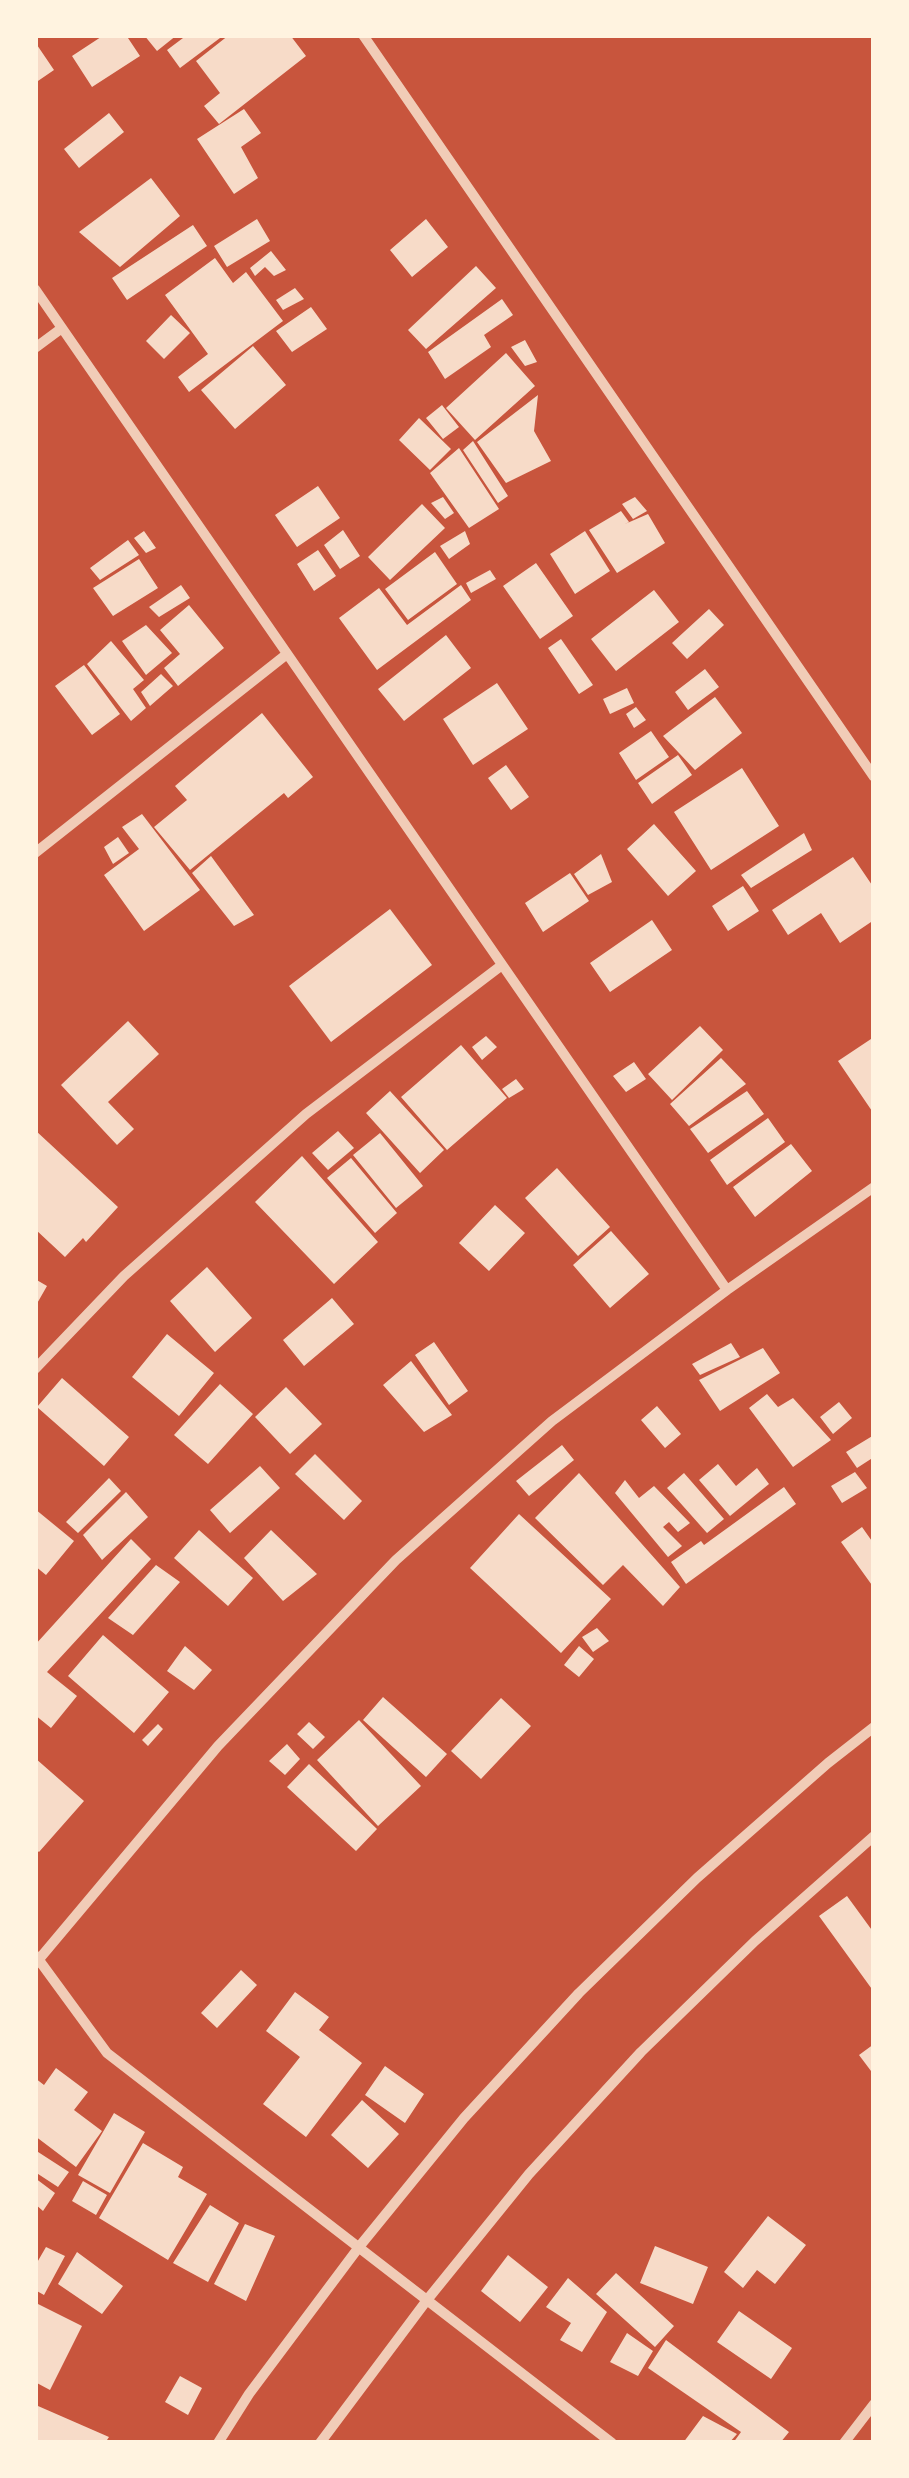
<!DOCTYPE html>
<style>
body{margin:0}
#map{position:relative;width:909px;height:2478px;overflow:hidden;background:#c8553d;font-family:"Fira Sans Condensed",sans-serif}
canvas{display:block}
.frame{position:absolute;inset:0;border:38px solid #fff3e0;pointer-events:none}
</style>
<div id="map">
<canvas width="909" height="2478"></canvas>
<div class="frame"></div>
</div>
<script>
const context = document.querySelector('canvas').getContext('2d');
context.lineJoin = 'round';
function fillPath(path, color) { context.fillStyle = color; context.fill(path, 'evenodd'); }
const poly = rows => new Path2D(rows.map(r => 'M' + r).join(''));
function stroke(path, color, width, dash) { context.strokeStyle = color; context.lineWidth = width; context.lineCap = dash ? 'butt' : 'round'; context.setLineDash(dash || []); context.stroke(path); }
const building = poly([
 [104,35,126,35,140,56,92,87,72,56],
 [144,35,177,35,157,51],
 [187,35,224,35,180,68,167,50],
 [229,35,290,35,306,56,219,124,204,106,220,93,196,61],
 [35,42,54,70,35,83],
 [244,109,261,133,241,147,258,178,234,194,197,139],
 [109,113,124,132,79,168,64,149],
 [151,178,180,216,120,267,79,232],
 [257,219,270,241,227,267,214,246],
 [426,219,448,247,412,277,390,250],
 [193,225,207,246,127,300,112,278],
 [271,251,286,270,274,276,265,267,255,276,250,268],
 [215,258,233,283,246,272,283,321,189,392,178,377,208,354,165,295],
 [476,266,496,288,426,349,408,330],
 [295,288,304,299,283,310,276,300],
 [502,299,513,315,484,335,491,347,445,379,428,352],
 [311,307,327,329,292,352,276,331],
 [171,315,190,333,164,359,146,341],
 [525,340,537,362,525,366,511,347],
 [253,346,286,385,235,429,201,390],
 [506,353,535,386,475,440,446,408],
 [538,395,534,431,551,461,506,483,477,442],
 [442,405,459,427,443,439,426,418],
 [419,418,451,449,430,470,399,440],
 [473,441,508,496,498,503,463,450],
 [459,448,499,509,469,528,430,473],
 [318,486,340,518,297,547,275,515],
 [443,497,454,513,445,519,431,503],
 [635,497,647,511,633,519,622,504],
 [422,504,445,528,390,580,368,557],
 [621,511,629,522,625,524,648,514,665,543,617,573,589,530],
 [343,530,360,556,340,569,324,545],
 [144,531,156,548,146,553,134,538],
 [465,531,470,544,449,559,440,546],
 [585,531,610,571,575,594,550,554],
 [128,540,139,555,100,580,90,568],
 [318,550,336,576,314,591,297,564],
 [435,552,457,584,408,620,385,589],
 [139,559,158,588,113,616,93,588],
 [536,563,573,616,540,639,503,586],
 [490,570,496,579,471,593,466,583],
 [181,585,190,598,159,617,149,607],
 [461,585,471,600,377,670,339,618,379,588,407,625],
 [654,590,679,622,616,671,591,639],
 [189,605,224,648,178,686,164,668,180,654,160,630],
 [709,609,724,625,687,659,672,643],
 [146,625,172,653,146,675,122,641],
 [446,635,471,668,404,721,378,689],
 [561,639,593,685,579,694,548,648],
 [111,641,144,680,133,689,146,708,131,721,87,664],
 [84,665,120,714,92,735,55,686],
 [705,669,719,687,688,710,675,692],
 [161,674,173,686,150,706,141,692],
 [497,683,528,729,473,765,443,719],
 [627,688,634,703,610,714,603,699],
 [715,697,742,733,695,770,663,736],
 [636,707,646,720,634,728,626,714],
 [262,713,313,777,288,798,284,793,190,870,154,827,187,800,175,786],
 [651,731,669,757,636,780,619,753],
 [678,755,692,775,652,804,638,783],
 [506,765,529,797,511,810,488,778],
 [742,768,779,826,711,870,674,812],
 [142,814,200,890,144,931,104,875,139,849,122,827],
 [654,824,696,871,668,896,627,849],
 [804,833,812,850,751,888,741,875],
 [118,837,129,853,113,864,104,847],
 [601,854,612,882,588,895,574,874],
 [211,856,254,915,234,926,192,873],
 [853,857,874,888,874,920,840,943,821,913,788,935,772,910],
 [570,873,589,901,543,932,525,903],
 [743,886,759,911,728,931,712,906],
 [390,909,432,965,331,1042,289,986],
 [652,920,672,950,610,992,590,963],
 [128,1021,159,1054,108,1102,134,1129,117,1145,61,1085],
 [700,1026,723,1050,672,1100,648,1074],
 [486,1036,497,1047,482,1060,472,1047],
 [874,1037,874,1114,838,1061],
 [461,1045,507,1098,447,1150,401,1097],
 [721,1058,746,1084,689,1126,670,1104],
 [634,1062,646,1079,626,1092,613,1076],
 [516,1079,524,1089,509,1098,502,1089],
 [390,1091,444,1150,420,1173,366,1113],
 [747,1091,764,1114,708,1153,690,1129],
 [768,1118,785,1142,727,1185,710,1160],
 [35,1130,118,1207,86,1242,83,1238,65,1257,35,1229],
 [338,1131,354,1148,328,1170,312,1153],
 [380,1133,423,1186,396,1208,353,1155],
 [791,1144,812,1171,755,1217,733,1187],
 [302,1156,378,1242,334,1284,255,1202],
 [351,1158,397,1213,375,1233,327,1178],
 [557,1168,610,1227,578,1256,525,1198],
 [495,1205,525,1233,489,1271,459,1243],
 [611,1231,649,1274,610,1308,573,1265],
 [207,1267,252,1318,215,1352,170,1301],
 [35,1279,47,1286,35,1307],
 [332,1298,354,1324,304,1366,283,1340],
 [167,1334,214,1373,179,1416,132,1377],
 [434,1342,468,1391,449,1405,415,1355],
 [731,1343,740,1357,700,1375,692,1364],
 [763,1348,780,1373,720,1411,699,1380],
 [411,1361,452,1415,424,1432,383,1385],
 [62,1378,129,1437,104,1466,37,1407],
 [220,1384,253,1414,208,1464,174,1435],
 [286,1387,322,1424,290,1454,255,1417],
 [767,1394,778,1407,793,1398,831,1440,793,1467,749,1408],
 [839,1402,852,1418,833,1434,820,1417],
 [657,1406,681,1434,665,1448,641,1420],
 [874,1435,874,1457,857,1468,846,1452],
 [562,1445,574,1460,529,1496,516,1481],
 [315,1454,362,1501,344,1520,295,1474],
 [718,1464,736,1486,757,1468,769,1484,730,1516,699,1480],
 [260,1466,280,1488,230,1533,210,1510],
 [855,1472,867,1488,842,1503,831,1486],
 [579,1473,680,1587,663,1606,623,1565,603,1585,535,1518],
 [684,1473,724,1519,707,1533,667,1488],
 [109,1478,121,1491,78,1533,66,1522],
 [625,1480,639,1498,654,1486,690,1523,678,1532,669,1522,663,1527,682,1546,668,1557,615,1493],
 [784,1487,796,1504,686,1584,671,1562,701,1541,704,1545],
 [126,1492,148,1517,102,1560,83,1535],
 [35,1509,74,1541,46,1575,35,1566],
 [519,1514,611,1599,561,1653,470,1568],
 [862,1527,874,1544,874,1588,841,1542],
 [199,1530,253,1578,228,1606,174,1558],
 [271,1530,317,1574,283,1601,244,1558],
 [131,1539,151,1559,47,1672,77,1696,51,1728,35,1715,35,1645],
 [156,1565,180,1582,133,1635,108,1618],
 [597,1628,609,1641,593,1652,582,1637],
 [103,1635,169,1692,134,1733,68,1676],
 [185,1646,212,1670,194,1690,167,1671],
 [579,1646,594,1659,579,1677,564,1665],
 [383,1697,447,1754,426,1777,363,1720],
 [501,1698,531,1726,481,1779,451,1751],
 [359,1720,421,1786,378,1826,317,1760],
 [309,1722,325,1737,313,1749,297,1734],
 [158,1724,163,1729,148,1746,142,1740],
 [287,1744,300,1759,285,1775,269,1761],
 [35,1758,84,1801,39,1852,35,1849],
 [309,1764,377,1829,356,1851,287,1787],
 [847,1896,874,1933,874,1992,819,1916],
 [241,1970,257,1985,217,2028,201,2013],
 [295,1992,329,2017,319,2030,362,2063,306,2137,263,2104,300,2057,266,2031],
 [874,2044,874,2075,859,2055],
 [385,2066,424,2094,405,2123,365,2095],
 [56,2068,88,2092,74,2110,102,2131,76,2167,35,2136,35,2078,44,2085],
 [362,2100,399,2134,368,2168,331,2135],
 [114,2113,145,2132,110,2193,78,2175],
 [143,2143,183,2167,178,2177,207,2194,168,2260,99,2218],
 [35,2150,69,2172,58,2187,35,2172],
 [35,2178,55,2193,43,2211,35,2204],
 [83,2181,107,2195,96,2215,72,2201],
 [210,2205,239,2223,208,2282,173,2263],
 [768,2216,806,2245,775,2284,757,2270,743,2288,724,2272],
 [245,2224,275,2236,246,2301,214,2284],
 [655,2246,708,2267,693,2304,640,2283],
 [46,2247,65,2256,44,2295,35,2290,35,2266],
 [77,2252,123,2286,102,2314,58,2284],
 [508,2255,548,2287,520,2322,481,2291],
 [616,2273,674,2326,655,2347,596,2294],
 [568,2278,607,2312,582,2352,560,2340,571,2323,546,2307],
 [38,2304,82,2326,50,2390,35,2382,35,2309],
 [739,2311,792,2348,771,2379,717,2342],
 [627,2333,653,2351,638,2376,610,2362],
 [666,2340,789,2432,780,2443,733,2443,741,2432,648,2368],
 [180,2376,202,2388,188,2415,165,2402],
 [38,2406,109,2437,105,2443,35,2443,35,2412],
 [703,2416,737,2434,729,2443,683,2443]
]);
const minor = poly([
 [363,35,874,777],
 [35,289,727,1290],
 [35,348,62,328],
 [35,853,287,654],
 [35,1369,124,1276,306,1114,502,965],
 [36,1956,107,2053,612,2443],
 [35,1964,218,1746,396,1560,552,1421,727,1290,874,1187],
 [218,2443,249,2394,359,2247,464,2118,579,1993,697,1878,828,1763,874,1727],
 [320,2443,427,2300,529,2174,641,2052,755,1941,874,1836],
 [844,2443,874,2404]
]);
fillPath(building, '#f7dbc8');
stroke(minor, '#f1ccb7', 10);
</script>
